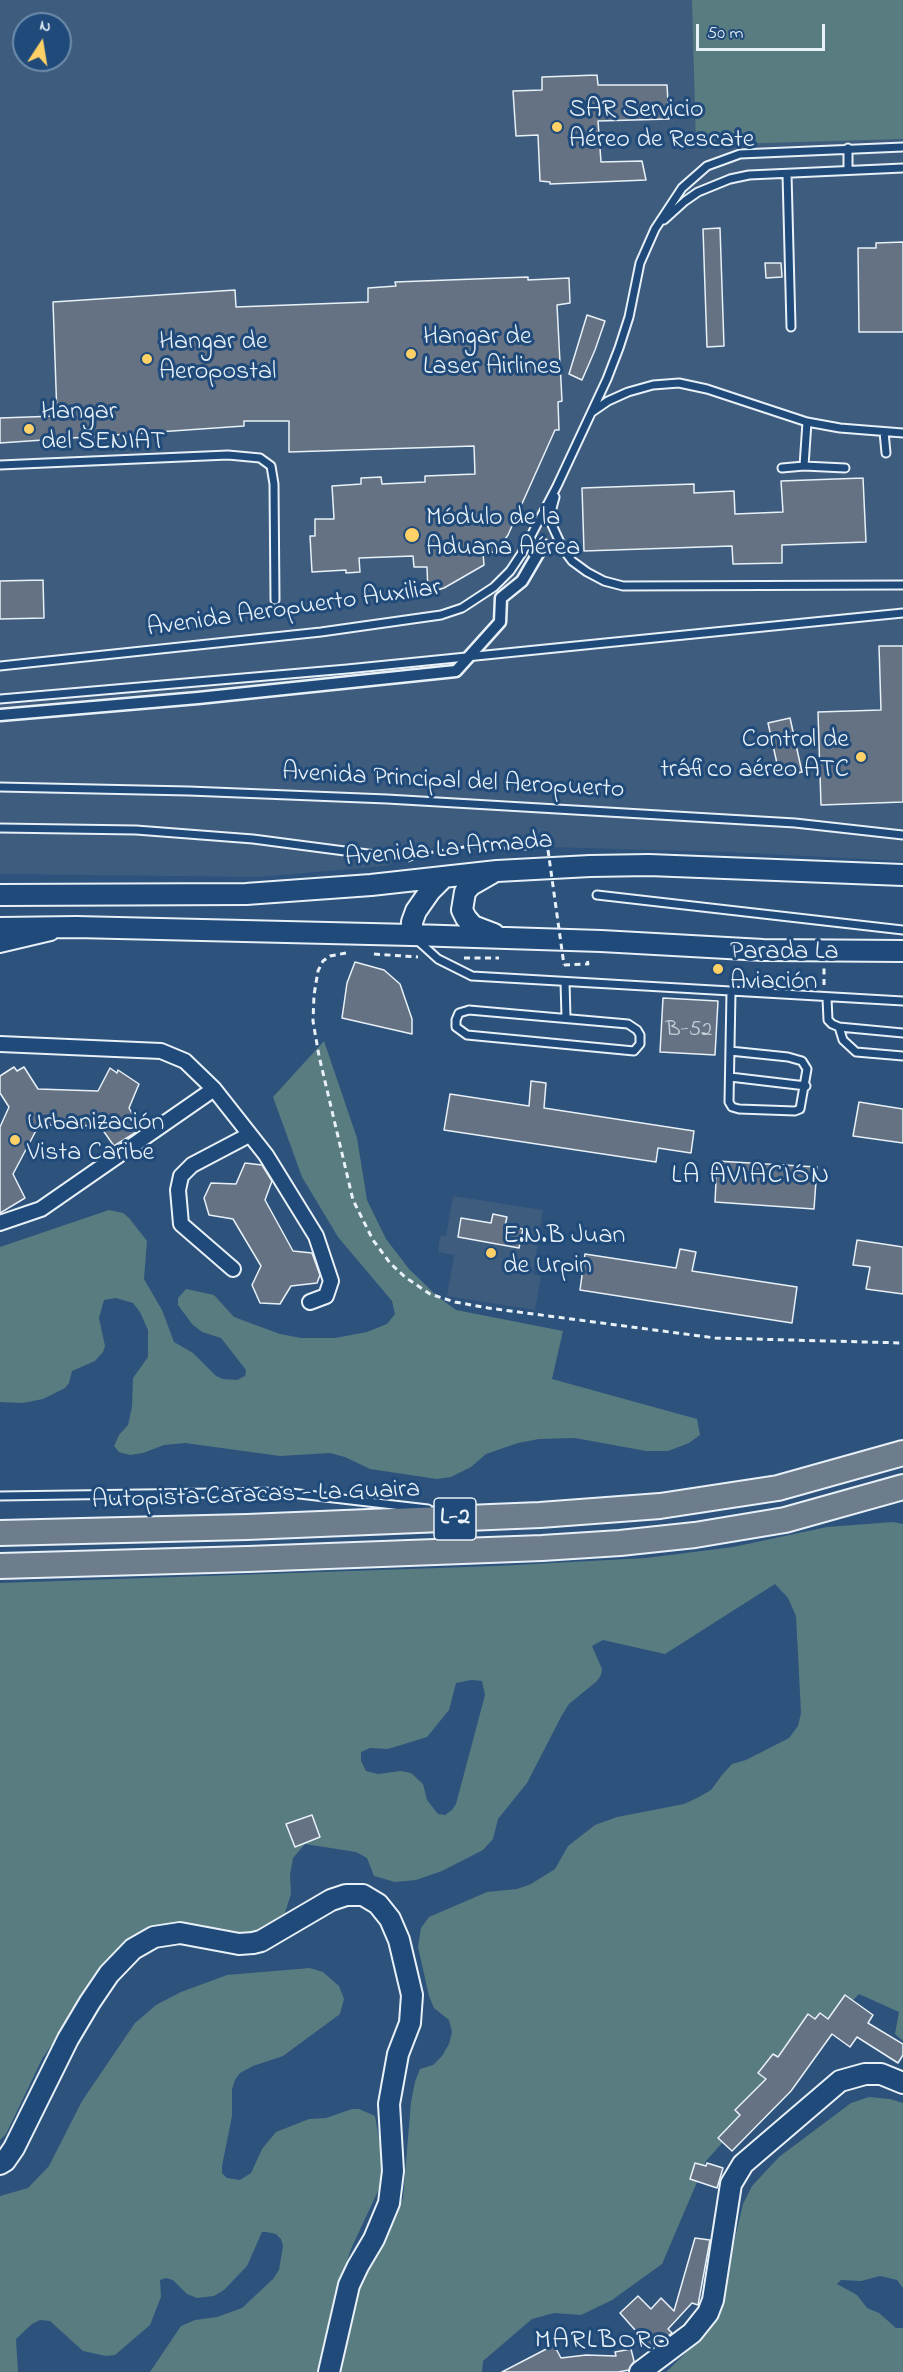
<!DOCTYPE html>
<meta charset="utf-8">
<style>
body{margin:0}
#map{position:relative;width:903px;height:2372px;overflow:hidden;background:#2d527c;font-family:"Indie Flower",sans-serif}
canvas{display:block}
.north{position:absolute;left:12px;top:12px;width:60px;height:60px;box-sizing:border-box;background:#1f4a7a;border:2px solid #6f8dac;border-radius:50%;rotate:12deg;font-size:16px;font-weight:700;line-height:24px;text-align:center;color:#e8f1f8}
.north::after{content:'';display:block;margin:auto;width:21px;height:27px;background:#ffd166;clip-path:polygon(50% 0,100% 100%,50% 72%,0 100%)}
.scale{position:absolute;left:696px;top:24px;width:129px;height:27px;box-sizing:border-box;border:3px solid #e8f1f8;border-top:0;padding-left:8px;font-size:18px;line-height:21px;white-space:nowrap;color:#e8f1f8;-webkit-text-stroke:4px #1f4a7a;paint-order:stroke}
</style>
<div id="map">
<canvas width="903" height="2372"></canvas>
<div class="north">N</div>
<div class="scale">50 m</div>
</div>
<script>
const context = document.querySelector('canvas').getContext('2d');
context.lineJoin = 'round';
function fillPath(path, color) { context.fillStyle = color; context.fill(path, 'evenodd'); }
const poly = rows => new Path2D(rows.map(r => 'M' + r).join(''));
function stroke(path, color, width, dash) { context.strokeStyle = color; context.lineWidth = width; context.lineCap = dash ? 'butt' : 'round'; context.setLineDash(dash || []); context.stroke(path); }
function drawText(font, color, halo, rows, align = 'center') {
  context.font = font + ' "Indie Flower",sans-serif'; context.lineWidth = 6; context.setLineDash([]); context.textBaseline = 'middle'; context.strokeStyle = halo; context.fillStyle = color; for (const [text, x, y, turn = 0] of rows) {
    context.save(); context.translate(x, y); context.rotate((+turn || 0) * Math.PI / 180); context.textAlign = isNaN(turn) ? turn : align; if (halo) context.strokeText(text, 0, 0); context.fillText(text, 0, 0); context.restore();
  }
}
const built = poly([
 [0,0,903,0,903,861,725,852,441,844,385,866,259,877,0,874],
 [24,24,60,24,60,60,24,60],
 [453,1196,543,1210,533,1274,541,1276,535,1310,447,1296,454,1255,438,1252,440,1236,446,1236]
]);
const green = poly([
 [692,0,903,0,903,139,696,145],
 [324,1041,357,1138,367,1200,386,1239,409,1269,437,1296,456,1310,563,1331,552,1379,697,1419,700,1435,689,1443,668,1451,646,1451,575,1438,539,1439,518,1443,486,1454,471,1467,451,1477,437,1479,370,1469,345,1457,330,1453,280,1456,185,1443,164,1445,143,1453,130,1455,119,1452,114,1446,119,1435,128,1425,132,1407,133,1378,148,1357,148,1330,140,1312,133,1303,116,1298,104,1300,99,1318,105,1346,103,1352,95,1361,72,1371,69,1383,65,1388,43,1399,23,1403,0,1402,0,1247,109,1210,123,1213,129,1218,147,1241,144,1279,162,1310,174,1342,193,1353,216,1376,223,1379,237,1380,245,1376,246,1370,221,1338,202,1332,192,1324,178,1305,178,1298,186,1289,214,1295,234,1317,280,1334,301,1338,335,1338,367,1332,387,1324,395,1314,392,1301,338,1237,302,1177,273,1097],
 [893,1522,903,1524,903,2041,895,2034,899,2012,859,1994,797,2059,706,2161,662,2264,612,2300,581,2315,554,2313,532,2319,483,2361,482,2372,338,2372,353,2304,403,2198,411,2102,415,2082,420,2069,433,2065,442,2056,449,2044,452,2032,449,2020,434,2008,429,1996,418,1947,421,1928,429,1917,487,1892,517,1889,531,1884,555,1869,568,1846,595,1825,617,1817,684,1804,699,1797,711,1790,722,1775,732,1764,746,1760,789,1738,798,1726,801,1713,796,1616,788,1598,775,1584,665,1654,603,1640,592,1646,602,1669,601,1675,597,1681,569,1704,562,1715,527,1783,498,1819,493,1839,483,1850,442,1871,416,1880,395,1882,374,1876,367,1858,356,1852,305,1844,293,1858,290,1875,291,1894,281,1925,264,1938,132,1940,109,1959,42,2059,6,2134,0,2140,0,1583,497,1566,646,1558,733,1547,827,1527],
 [471,1680,482,1681,485,1695,456,1804,452,1810,445,1815,438,1814,427,1800,423,1784,411,1773,401,1771,378,1774,366,1771,361,1761,361,1752,370,1748,388,1749,427,1737,449,1710,456,1683],
 [310,1968,323,1972,339,1986,344,1999,340,2014,283,2056,253,2066,240,2073,235,2080,232,2089,232,2116,222,2166,222,2173,227,2178,240,2180,251,2173,262,2149,276,2132,309,2119,326,2118,352,2109,359,2109,375,2116,384,2167,379,2189,351,2249,333,2303,317,2372,150,2372,181,2326,195,2320,217,2317,242,2308,273,2279,279,2270,283,2246,281,2239,276,2234,266,2232,262,2232,247,2266,224,2290,214,2296,197,2298,187,2294,173,2280,166,2278,160,2280,161,2297,150,2325,115,2355,106,2356,83,2351,50,2321,40,2320,32,2324,16,2339,18,2372,0,2372,0,2196,28,2188,49,2166,82,2101,135,2023,156,2005,181,1992,227,1975],
 [869,2097,890,2099,903,2103,903,2288,897,2280,880,2276,861,2281,841,2280,837,2284,857,2295,867,2308,879,2313,896,2328,903,2328,903,2372,666,2372,698,2341,721,2297,743,2204,752,2186,779,2157,851,2103]
]);
const building = poly([
 [597,75,598,85,667,85,669,119,598,121,601,162,642,161,646,180,550,184,550,182,540,181,538,135,516,136,513,91,542,90,542,77,597,75],
 [720,228,724,346,707,347,703,229,720,228],
 [903,242,903,332,859,332,858,248,876,248,876,243,903,242],
 [765,263,781,263,782,277,766,278,765,263],
 [528,277,528,280,569,278,570,303,557,305,562,401,558,402,559,430,555,430,508,535,496,552,483,553,484,565,444,588,428,593,427,567,414,567,413,556,359,558,360,572,346,573,346,570,312,572,310,536,315,536,315,519,334,519,332,486,361,484,361,478,381,477,382,484,425,482,425,476,475,474,474,446,289,452,289,421,244,421,244,426,0,443,0,418,57,416,53,302,235,290,236,307,368,302,368,288,396,286,395,282,528,277],
 [587,315,605,321,595,350,582,380,569,374,587,315],
 [863,478,866,542,782,545,782,563,733,564,732,546,584,551,582,488,694,484,694,493,734,491,735,514,783,512,781,481,863,478],
 [43,580,44,618,0,619,0,581,43,580],
 [879,646,903,646,903,802,821,805,818,712,881,710,879,646],
 [790,718,802,772,780,777,768,723,790,718],
 [355,962,384,970,400,984,412,1019,412,1034,342,1018,347,983,355,962],
 [663,998,718,1001,715,1055,660,1052,663,998],
 [14,1067,17,1071,24,1067,38,1089,98,1091,110,1068,117,1073,118,1070,139,1084,129,1108,141,1129,114,1146,100,1126,39,1125,13,1174,25,1198,0,1213,0,1127,9,1107,0,1093,0,1076,14,1067],
 [531,1081,546,1083,544,1108,694,1131,691,1153,658,1148,656,1162,444,1130,450,1094,529,1106,531,1081],
 [859,1102,903,1109,903,1143,853,1136,859,1102],
 [717,1161,817,1167,814,1209,715,1202,717,1161],
 [245,1163,262,1165,272,1181,265,1200,293,1251,312,1253,320,1275,317,1283,291,1286,280,1304,260,1303,252,1285,261,1266,233,1219,209,1215,204,1198,211,1183,236,1184,245,1163],
 [493,1214,507,1217,505,1226,523,1229,519,1248,458,1237,461,1218,491,1223,493,1214],
 [857,1240,903,1247,903,1294,866,1289,870,1267,853,1265,857,1240],
 [680,1249,696,1252,692,1271,797,1287,792,1323,580,1290,585,1254,676,1268,680,1249],
 [312,1815,320,1837,295,1847,286,1824,312,1815],
 [845,1995,873,2015,868,2023,903,2044,903,2055,898,2063,857,2037,850,2047,832,2034,791,2091,732,2151,718,2138,740,2115,735,2110,766,2079,758,2073,773,2054,778,2057,808,2014,815,2019,820,2013,828,2019,845,1995],
 [695,2163,706,2166,707,2163,723,2168,717,2188,690,2179,695,2163],
 [695,2238,710,2240,698,2305,692,2303,668,2329,672,2333,651,2348,620,2313,638,2296,651,2309,661,2298,674,2311,695,2238],
 [554,2345,561,2358,586,2355,616,2356,615,2352,631,2349,634,2361,629,2370,618,2372,502,2372,554,2345]
]);
const path = poly([
 [408,861,427,853,464,847,531,849],
 [346,953,330,956,323,961,318,971,314,995,313,1021,319,1056,353,1200,373,1240,390,1263,405,1277,430,1294,455,1302,488,1308,715,1338,903,1343],
 [374,954,418,957],
 [464,958,499,958],
 [564,965,588,964,587,959],
 [824,985,824,968]
]);
const service = poly([
 [848,148,848,170],
 [787,174,791,327],
 [664,220,685,201,698,192,730,179,749,175,903,168],
 [592,412,608,401,628,392,653,385,679,383,707,389,807,422,840,428,903,433],
 [807,422,804,466,845,468],
 [884,432,886,453],
 [0,465,228,455,260,458,271,466,274,484,275,600],
 [782,468,804,466],
 [555,497,551,512,552,525,563,549,572,561,587,572,604,581,623,586,903,585],
 [0,666,321,632,441,615,462,608,494,587,510,571,522,553,557,486,607,379,619,348,629,317,640,263,655,229,682,188,707,166,740,154,903,147],
 [0,699,347,669,903,613],
 [0,787,189,791,387,799,795,823,903,835],
 [0,828,136,830,253,839,383,856],
 [597,895,903,930],
 [416,939,438,959,472,976,903,1001],
 [565,982,566,1017],
 [827,998,828,1020,832,1024,839,1027,903,1033],
 [469,1010,628,1024,637,1030,640,1035,640,1044,634,1051,467,1035,456,1027,456,1020,459,1013,469,1010],
 [839,1027,843,1040,856,1052,903,1056],
 [730,1051,788,1057,802,1061,807,1069,800,1109,795,1111,739,1109,732,1107,729,1102,731,992],
 [730,1077,806,1086],
 [0,1496,282,1492,428,1509]
]);
const pedestrian = poly([
 [0,715,198,698,456,671,500,622,501,598,522,581,543,545]
]);
const minor = poly([
 [0,945,51,933],
 [0,1044,161,1051,185,1061,214,1089,266,1155,316,1236,331,1281,326,1296,310,1302],
 [0,1223,41,1209,214,1089],
 [233,1269,181,1224,178,1190,181,1176,192,1165,249,1135]
]);
const secondary = poly([
 [492,873,471,885,465,892,462,910,466,918,473,926,494,934],
 [0,895,246,894,371,885,497,871,590,866,649,865,903,875],
 [0,928,76,927,412,935,601,941,763,950,903,951],
 [412,935,412,922,416,911,430,891,444,877],
 [0,2164,5,2161,14,2148,68,2039,90,2002,109,1974,133,1949,154,1937,180,1933,239,1944,253,1943,261,1941,331,1900,346,1895,363,1895,378,1904,390,1919,399,1940,412,1995,410,2023,398,2054,389,2104,393,2171,389,2203,374,2239,358,2266,349,2285,329,2372],
 [640,2372,692,2333,708,2313,713,2300,731,2184,743,2164,840,2081,865,2074,881,2074,903,2083]
]);
const trunk = poly([
 [0,1533,247,1527,540,1515,660,1506,778,1488,903,1453],
 [0,1566,248,1559,542,1548,620,1543,695,1535,785,1520,903,1487]
]);
const pathBridge = poly([
 [548,850,564,965]
]);
const markers = [
 [557,127,6,"#ffd166"],
 [411,354,6,"#ffd166"],
 [147,359,6,"#ffd166"],
 [29,429,6,"#ffd166"],
 [412,535,8,"#ffd166"],
 [861,757,6,"#ffd166"],
 [718,969,6,"#ffd166"],
 [15,1140,6,"#ffd166"],
 [491,1253,6,"#ffd166"]
];
const numberNames = [
 ["B-52",689,1031]
];
const shields = [
 [455,1519,42]
];
const shieldNames = [
 ["L-2",455,1519]
];
const poiNames = [
 ["SAR Servicio",569,112],
 ["Aéreo de Rescate",569,142],
 ["Hangar de",423,339],
 ["Laser Airlines",423,369],
 ["Hangar de",159,344],
 ["Aeropostal",159,374],
 ["Hangar",41,414],
 ["del SENIAT",41,444],
 ["Módulo de la",426,520],
 ["Aduana Aérea",426,550],
 ["Control de",849,742,"right"],
 ["tráfico aéreo ATC",849,772,"right"],
 ["Parada La",730,954],
 ["Aviación",730,984],
 ["Urbanización",27,1125],
 ["Vista Caribe",27,1155],
 ["E.N.B Juan",503,1238],
 ["de Urpin",503,1268]
];
const streetNames = [
 ["Avenida Aeropuerto Auxiliar",294,610,-8],
 ["Avenida Principal del Aeropuerto",453,783,3],
 ["Avenida La Armada",449,851,-5],
 ["Autopista Caracas - La Guaira",256,1497,-2]
];
const neighbourhoodNames = [
 ["LA AVIACIÓN",751,1178],
 ["MARLBORO",603,2343]
];
fillPath(built, '#3e5c7e');
fillPath(green, '#597c81');
fillPath(building, '#657284');
stroke(building, '#e8f1f8', 1.5);
stroke(service, '#e8f1f8', 11);
stroke(pedestrian, '#e8f1f8', 15);
stroke(minor, '#e8f1f8', 18);
stroke(secondary, '#e8f1f8', 24);
stroke(trunk, '#e8f1f8', 28);
stroke(path, '#e8f1f8', 3, [6, 4.5]);
stroke(service, '#1f4a7a', 7);
stroke(pedestrian, '#1f4a7a', 10);
stroke(minor, '#1f4a7a', 14);
stroke(secondary, '#1f4a7a', 20);
stroke(trunk, '#6d7d8c', 24);
stroke(pathBridge, '#e8f1f8', 3, [6, 4.5]);
for (const [x, y, r, color] of markers) { const dot = new Path2D(); dot.arc(x, y, r, 0, 2 * Math.PI); context.fillStyle = color; context.fill(dot); stroke(dot, '#1f4a7a', 2); }
drawText('22px', '#c7d1db', null, numberNames);
for (const [x, y, w] of shields) { const box = new Path2D(); box.roundRect(x - w / 2, y - 21, w, 42, 4.5); context.fillStyle = '#1f4a7a'; context.fill(box); stroke(box, '#e8f1f8', 1.5); }
drawText('bold 24px', '#e8f1f8', null, shieldNames);
drawText('26px', '#e8f1f8', '#1f4a7a', poiNames, 'left');
drawText('26px', '#e8f1f8', '#1f4a7a', streetNames);
context.letterSpacing = '1.5px';
drawText('27px', '#e8f1f8', '#1f4a7a', neighbourhoodNames);
context.letterSpacing = '0px';
</script>
